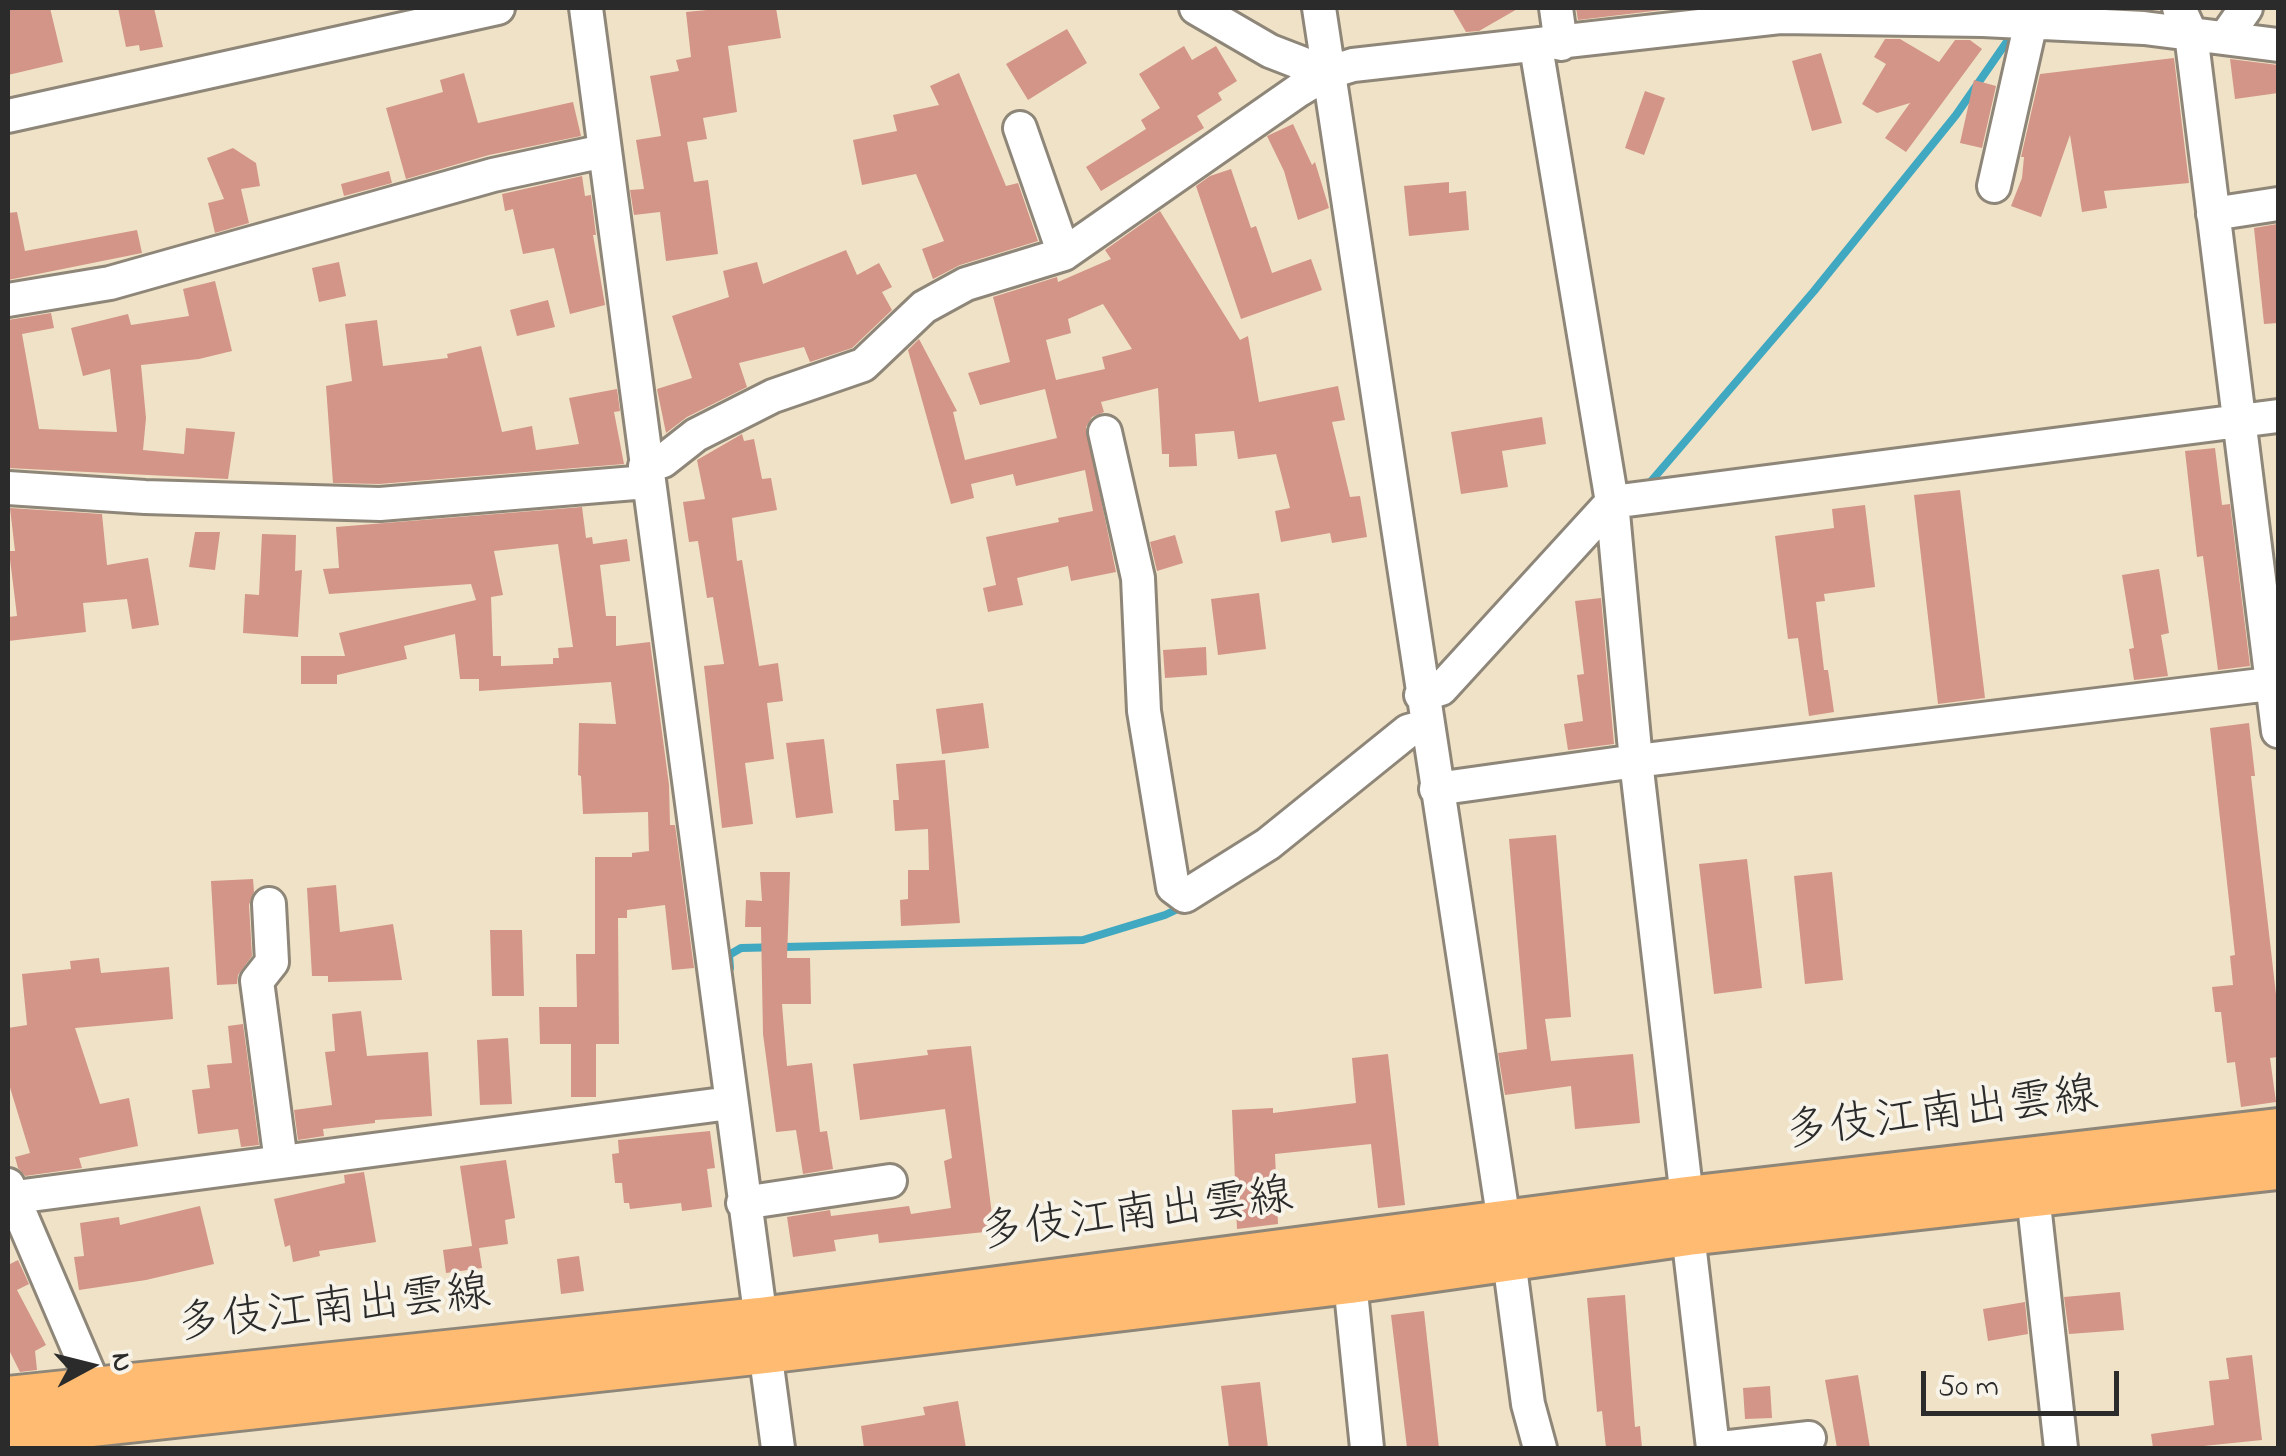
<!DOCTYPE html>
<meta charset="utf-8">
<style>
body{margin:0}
#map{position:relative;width:2286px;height:1456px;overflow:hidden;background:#f0e2c6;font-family:"Indie Flower",sans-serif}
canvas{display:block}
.frame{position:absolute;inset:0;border:10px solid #2b2b2b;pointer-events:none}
.north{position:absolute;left:40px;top:1316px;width:100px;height:100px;-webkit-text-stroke:8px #f7f3e8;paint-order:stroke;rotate:83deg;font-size:28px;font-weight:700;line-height:40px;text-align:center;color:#2b2b2b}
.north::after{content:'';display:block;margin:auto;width:35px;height:45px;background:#2b2b2b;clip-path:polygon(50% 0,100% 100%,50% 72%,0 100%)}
.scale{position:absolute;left:1921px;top:1371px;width:198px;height:45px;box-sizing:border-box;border:5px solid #2b2b2b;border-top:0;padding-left:12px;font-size:30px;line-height:35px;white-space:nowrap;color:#2b2b2b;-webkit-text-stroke:8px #f7f3e8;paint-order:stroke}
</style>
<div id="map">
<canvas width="2286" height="1456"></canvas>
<div class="frame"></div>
<div class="north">N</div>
<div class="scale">50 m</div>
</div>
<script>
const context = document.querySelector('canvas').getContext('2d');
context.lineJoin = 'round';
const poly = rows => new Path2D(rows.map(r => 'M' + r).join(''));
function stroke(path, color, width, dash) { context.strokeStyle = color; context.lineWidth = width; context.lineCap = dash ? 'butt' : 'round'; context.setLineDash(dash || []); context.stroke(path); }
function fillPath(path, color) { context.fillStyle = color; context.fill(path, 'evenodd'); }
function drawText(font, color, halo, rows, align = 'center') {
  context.font = font + ' "Indie Flower","Klee One",sans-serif'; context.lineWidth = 8; context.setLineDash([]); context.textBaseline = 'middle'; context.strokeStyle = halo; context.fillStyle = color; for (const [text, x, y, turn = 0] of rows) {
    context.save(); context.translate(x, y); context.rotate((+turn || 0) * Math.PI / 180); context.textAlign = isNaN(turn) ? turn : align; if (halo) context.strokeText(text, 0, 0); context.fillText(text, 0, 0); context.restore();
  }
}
const stream = poly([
 [1647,486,1814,291,1956,115,2015,30],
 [730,968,729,955,741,948,1083,940,1165,915,1184,906]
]);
const building = poly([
 [8,8,50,8,63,62,8,75],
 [118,8,154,8,163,47,140,51,139,45,126,47],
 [728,8,776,8,781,38,728,46,737,112,703,118,707,139,687,142,694,182,708,180,718,254,666,261,660,212,634,215,630,190,644,189,636,140,661,136,650,76,679,71,676,60,691,57,686,12],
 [1452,8,1519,8,1479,31,1466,32],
 [1576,8,1662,8,1662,10,1578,20],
 [1067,29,1087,63,1028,100,1006,64],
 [1885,39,1900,39,1939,62,1955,40,1970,40,1982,49,1906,152,1885,138,1910,103,1877,113,1862,104,1886,64,1874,57],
 [1184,46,1192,60,1216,46,1237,81,1218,93,1222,100,1197,116,1204,128,1101,191,1086,167,1146,129,1141,120,1160,108,1139,74],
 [1821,53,1842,123,1812,131,1792,61],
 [2174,58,2189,183,2104,191,2107,208,2082,212,2070,135,2041,217,2011,206,2022,178,2024,157,2021,157,2040,74],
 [2230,59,2278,65,2278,93,2235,99],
 [464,73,478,123,573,102,581,136,489,155,406,179,386,108,443,92,440,80],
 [959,73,1006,186,1018,183,1038,241,960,265,933,279,922,249,944,241,916,174,862,185,853,140,897,131,893,115,939,105,930,86],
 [1974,80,1996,86,1982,148,1960,143],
 [1645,91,1665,98,1644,155,1625,148],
 [1293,124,1312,165,1315,162,1329,208,1298,220,1284,171,1267,136],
 [233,148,256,163,260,186,241,189,249,223,215,233,208,203,224,199,207,158],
 [1231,169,1251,228,1256,226,1272,273,1311,259,1322,290,1241,319,1196,186,1210,176],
 [389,171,392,183,344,196,341,184],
 [582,176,585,196,591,195,596,235,593,235,605,305,570,314,554,248,523,254,513,209,505,211,502,194],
 [1449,182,1449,193,1466,191,1469,230,1409,236,1404,186],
 [1160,211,1240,340,1248,336,1259,402,1338,386,1345,420,1332,422,1350,497,1360,496,1367,537,1332,543,1330,533,1281,542,1275,511,1290,508,1276,454,1238,459,1234,431,1195,434,1197,466,1169,467,1169,454,1162,454,1158,388,1101,402,1104,412,1092,417,1086,427,1116,572,1071,581,1068,566,1017,578,1023,605,988,612,983,588,996,585,986,537,1059,522,1058,518,1093,511,1085,470,1016,486,1013,474,971,484,974,498,951,504,908,350,919,339,957,411,953,412,965,460,1057,438,1045,389,980,405,968,373,1010,362,993,297,1057,277,1058,282,1111,259,1105,250],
 [1103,304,1132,349,1102,357,1105,369,1056,380,1046,340,1071,333,1068,319],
 [17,212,25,251,137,230,142,253,8,280,8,213],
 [2277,224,2278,323,2264,324,2254,228],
 [846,250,857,275,879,263,892,287,882,292,892,310,852,348,810,362,804,347,739,363,747,387,687,417,666,433,657,389,692,378,672,316,729,297,723,271,757,262,763,284],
 [339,262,346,296,319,302,312,268],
 [215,281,232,351,199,359,141,365,146,418,143,450,184,454,186,428,235,432,228,479,8,468,8,320,51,313,54,328,22,334,39,429,117,432,110,369,83,376,71,328,128,314,131,325,189,316,183,289],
 [548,300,555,327,517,336,510,310],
 [377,320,383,366,448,358,447,354,481,346,502,432,532,426,536,450,579,444,569,398,617,389,620,411,614,412,624,464,379,484,333,483,326,386,352,381,345,324],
 [1542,417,1546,444,1502,451,1508,487,1461,494,1451,432],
 [742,434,744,441,754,439,762,479,771,478,777,510,732,518,737,561,742,560,759,666,778,663,783,701,767,703,774,759,745,763,753,824,722,828,704,666,724,664,713,597,707,598,698,541,689,542,683,502,705,499,697,460],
 [2215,448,2222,505,2230,504,2250,666,2218,670,2203,556,2197,557,2185,451],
 [1960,490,1985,698,1938,704,1914,495],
 [1865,505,1875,587,1824,594,1825,601,1816,602,1824,670,1828,670,1834,712,1809,716,1798,638,1788,639,1775,536,1834,528,1832,509],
 [582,507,586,538,592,537,593,544,627,539,630,561,600,565,606,616,616,616,616,646,650,642,669,785,670,825,675,825,694,968,672,970,665,905,627,910,627,918,618,918,619,1044,596,1044,596,1097,571,1097,571,1044,540,1044,539,1007,577,1007,576,954,595,954,595,857,632,857,632,853,649,851,648,812,583,814,581,776,578,775,579,723,616,724,611,682,479,691,479,679,460,679,455,634,404,646,407,659,337,675,337,684,301,684,301,656,345,656,339,633,476,600,471,584,329,594,323,569,339,568,336,527],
 [558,544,573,647,558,648,559,658,553,658,553,664,501,666,501,656,493,656,491,597,503,595,494,551],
 [10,508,102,514,107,565,148,558,159,625,132,629,127,599,83,603,86,632,8,641,8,617,17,616,9,551,15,551],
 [195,532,220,532,215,570,189,567],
 [262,534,296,535,295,571,302,570,298,637,243,633,245,594,259,595],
 [1175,535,1183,563,1157,571,1150,542],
 [2159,569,2169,633,2161,635,2168,676,2134,680,2129,649,2134,648,2122,575],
 [1259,593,1266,649,1218,655,1211,599],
 [1601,598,1614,744,1568,750,1564,724,1583,721,1577,675,1584,674,1575,601],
 [1206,647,1207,675,1165,678,1163,650],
 [983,703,989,748,942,754,936,709],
 [2249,723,2255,776,2251,776,2278,1012,2278,1057,2270,1058,2276,1102,2241,1107,2235,1062,2227,1063,2221,1012,2215,1012,2212,987,2233,985,2230,956,2235,955,2210,728],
 [824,739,833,813,796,818,786,743],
 [945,760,960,923,901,926,900,900,908,899,908,870,929,870,928,829,895,831,893,800,899,800,896,764],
 [1556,835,1571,1017,1545,1019,1551,1061,1633,1054,1640,1123,1575,1129,1571,1086,1505,1095,1498,1053,1527,1049,1509,839],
 [1747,859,1762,988,1714,994,1699,864],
 [760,872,790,872,787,958,810,958,811,1004,782,1004,787,1066,812,1063,820,1132,827,1131,833,1169,803,1174,796,1130,776,1132,763,1034,761,927,745,927,746,900,762,901],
 [1832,872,1843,980,1805,984,1794,876],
 [253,879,254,892,249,905,252,956,238,975,237,984,217,985,211,881],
 [336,885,340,932,393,924,402,980,328,982,328,976,312,976,307,888],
 [490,930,522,930,524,996,492,996],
 [99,958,101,973,169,967,173,1019,75,1028,100,1104,129,1098,138,1146,79,1158,82,1168,25,1176,18,1168,15,1157,30,1153,8,1081,8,1028,27,1025,22,974,71,969,70,961],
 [361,1011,367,1056,428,1052,432,1116,375,1120,375,1123,323,1129,324,1136,298,1140,294,1110,332,1105,325,1052,335,1051,332,1014],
 [243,1024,259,1145,241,1147,238,1129,198,1134,192,1090,210,1088,207,1065,232,1063,228,1026],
 [508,1038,512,1104,480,1105,477,1040],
 [971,1046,994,1231,879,1243,878,1234,834,1240,836,1251,793,1257,787,1217,830,1210,831,1216,909,1206,911,1214,951,1208,944,1161,952,1158,945,1109,860,1120,853,1064,928,1055,927,1050],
 [1388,1054,1405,1205,1378,1208,1371,1144,1275,1154,1278,1224,1237,1229,1232,1110,1273,1108,1273,1113,1356,1103,1352,1058],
 [710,1131,715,1168,707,1169,712,1207,682,1211,681,1203,630,1209,629,1203,624,1203,622,1183,615,1183,612,1154,619,1153,618,1140],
 [506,1160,515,1218,505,1220,508,1244,479,1248,482,1268,446,1273,443,1250,472,1246,460,1166],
 [364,1172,376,1242,319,1251,320,1256,293,1262,290,1245,285,1247,274,1199,345,1183,344,1175],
 [200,1206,214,1264,146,1280,79,1290,74,1257,84,1256,80,1223,119,1217,120,1225],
 [579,1256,584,1291,561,1294,557,1259],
 [18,1260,29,1284,17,1290,46,1345,35,1351,37,1370,20,1372,8,1348,8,1265],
 [2120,1292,2124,1330,2069,1334,2064,1297],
 [1625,1295,1635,1427,1640,1426,1642,1448,1606,1448,1602,1411,1597,1412,1587,1298],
 [2025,1302,2028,1334,1988,1341,1983,1309],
 [1424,1311,1439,1448,1407,1448,1391,1315],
 [2252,1355,2262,1440,2184,1448,2153,1448,2151,1434,2214,1425,2209,1381,2229,1379,2226,1358],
 [1858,1375,1870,1448,1837,1448,1825,1380],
 [1260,1382,1268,1448,1229,1448,1221,1386],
 [1770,1386,1772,1418,1745,1419,1743,1388],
 [958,1401,966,1448,864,1448,861,1426,925,1415,923,1407]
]);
const minor = poly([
 [586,8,778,1448],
 [1196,8,1270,51,1327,73],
 [1319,8,1504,1222,1528,1404,1540,1448],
 [1556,8,1561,44],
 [2179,8,2191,34,2278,731],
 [2225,38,2246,8],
 [1536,47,1612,502,1636,761,1687,1198],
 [8,116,498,8],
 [1020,128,1064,254],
 [1994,186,2031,22],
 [2213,214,2278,204],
 [8,300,110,283,493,175,604,151],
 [1105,432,1138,578,1144,711,1173,887,1185,896,1268,844,1408,731,1426,726],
 [645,466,663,461,696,435,773,396,863,365,924,307,966,284,1064,254,1299,90,1327,73,1353,65,1780,17,1983,20,2144,28,2278,45],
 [8,488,145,497,380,504,647,482],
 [1421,695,1441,689,1612,502,2278,416],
 [1436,789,1636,761,2278,683],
 [269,904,272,962,257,981,281,1162],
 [8,1185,95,1388],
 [2033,1195,2061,1448],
 [8,1198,730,1103],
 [743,1203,890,1181],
 [1688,1234,1713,1448],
 [1350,1282,1367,1448],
 [1721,1448,1809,1438]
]);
const major = poly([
 [8,1398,760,1319,1687,1198,2278,1130],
 [8,1434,764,1352,1350,1282,1688,1234,2278,1168]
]);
const streetNames = [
 ["多伎江南出雲線",1942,1118,-7],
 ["多伎江南出雲線",1137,1219,-7],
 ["多伎江南出雲線",334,1313,-6]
];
stroke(stream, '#40a8c0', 8);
fillPath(building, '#d29587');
stroke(minor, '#8e8678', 38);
stroke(major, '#8e8678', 48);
stroke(minor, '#fff', 32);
stroke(major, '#ffbb71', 42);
drawText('45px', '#2b2b2b', '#f7f3e8', streetNames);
</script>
